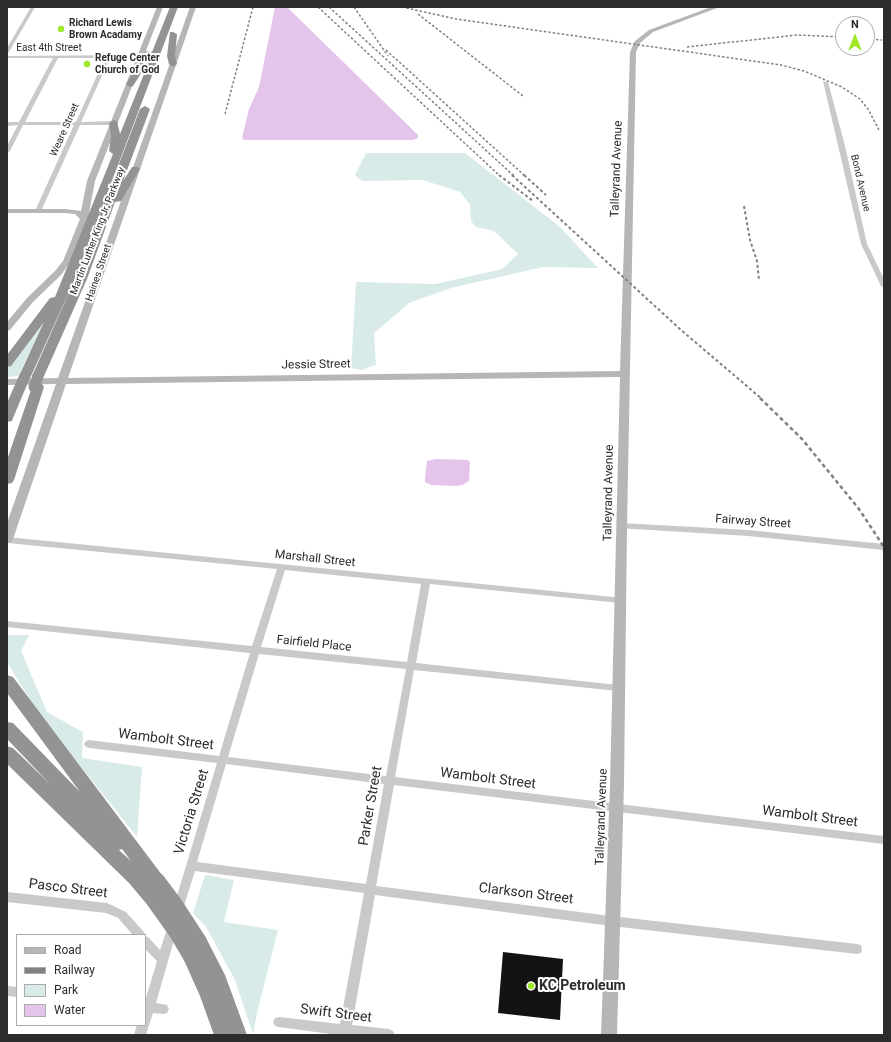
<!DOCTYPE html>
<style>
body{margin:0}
#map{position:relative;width:891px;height:1042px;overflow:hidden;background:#fff;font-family:Roboto,sans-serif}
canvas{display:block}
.frame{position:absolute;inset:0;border:8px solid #2c2c2c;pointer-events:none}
.legend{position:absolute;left:16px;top:934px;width:130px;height:92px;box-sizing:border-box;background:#fff;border:1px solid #ababab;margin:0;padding:5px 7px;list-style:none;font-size:12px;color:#2c2c2c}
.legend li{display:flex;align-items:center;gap:8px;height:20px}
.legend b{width:20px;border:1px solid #ababab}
.north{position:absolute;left:835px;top:16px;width:40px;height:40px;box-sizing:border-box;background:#fff;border:1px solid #ababab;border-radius:50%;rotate:0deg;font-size:11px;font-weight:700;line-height:16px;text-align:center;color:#2c2c2c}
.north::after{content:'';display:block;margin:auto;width:14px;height:18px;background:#a0e82a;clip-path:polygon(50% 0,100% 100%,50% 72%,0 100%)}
</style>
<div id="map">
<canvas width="891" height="1042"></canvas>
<div class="frame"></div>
<ul class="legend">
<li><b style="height:5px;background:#b6b6b6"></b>Road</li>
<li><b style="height:5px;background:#818181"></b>Railway</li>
<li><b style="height:11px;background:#d9ebe9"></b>Park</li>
<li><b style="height:11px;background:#e5c4eb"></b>Water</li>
</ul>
<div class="north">N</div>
</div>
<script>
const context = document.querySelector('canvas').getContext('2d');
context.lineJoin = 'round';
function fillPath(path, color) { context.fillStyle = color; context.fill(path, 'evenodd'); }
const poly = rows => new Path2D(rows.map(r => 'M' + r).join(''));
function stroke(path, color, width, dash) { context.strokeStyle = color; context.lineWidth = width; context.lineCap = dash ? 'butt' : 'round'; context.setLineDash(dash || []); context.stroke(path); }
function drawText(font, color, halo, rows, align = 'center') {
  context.font = font + ' Roboto,sans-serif'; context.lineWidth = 4; context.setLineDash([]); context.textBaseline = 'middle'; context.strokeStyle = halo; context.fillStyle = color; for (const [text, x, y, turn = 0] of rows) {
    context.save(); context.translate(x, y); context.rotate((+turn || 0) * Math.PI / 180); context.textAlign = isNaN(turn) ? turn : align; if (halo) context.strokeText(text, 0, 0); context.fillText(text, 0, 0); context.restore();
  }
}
const green = poly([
 [366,153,465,153,559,226,598,268,543,267,451,288,409,303,374,333,376,365,361,370,351,368,356,282,436,284,502,269,518,254,494,231,476,227,471,221,470,205,460,192,423,180,362,181,355,175],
 [48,315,18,376,7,377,7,369,35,330],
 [7,635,29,635,21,651,47,712,83,732,82,758,142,767,137,837,38,713,7,662],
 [205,875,234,880,224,922,278,930,258,1009,253,1034,235,980,206,927,193,913]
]);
const water = poly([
 [275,7,287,7,418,135,418,138,412,140,244,140,242,138,249,109,259,87],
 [436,459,468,460,470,462,469,481,462,485,456,486,431,485,425,482,425,478,427,461]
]);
const building = poly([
 [503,952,563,959,560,1020,498,1013]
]);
const street = poly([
 [31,7,35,7,9,52,7,53,7,48,31,7],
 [140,55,142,56,142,57,110,58,81,122,114,121,117,123,114,125,80,125,41,211,40,212,36,212,35,211,74,125,23,125,10,151,7,153,7,146,18,125,7,126,7,122,19,122,53,58,7,58,7,56,140,55],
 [58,58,105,58,76,122,25,122,58,58],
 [823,81,828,82,845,146,867,244,884,279,884,288,881,286,861,244,823,81],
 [621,523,748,530,884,544,884,550,748,536,618,528,617,526,618,524,621,523],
 [7,537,623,598,624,600,623,602,620,603,430,584,416,663,618,685,621,686,623,688,621,690,618,691,414,670,395,777,884,836,884,844,394,785,376,886,611,916,857,944,861,945,862,949,861,953,857,954,611,926,375,895,352,1025,389,1029,393,1031,395,1035,338,1035,279,1027,275,1026,273,1022,275,1018,279,1017,340,1024,364,893,195,871,182,912,178,914,174,912,173,909,217,763,89,748,86,747,84,744,86,741,89,740,219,756,250,653,7,627,7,621,252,646,277,569,7,543,7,537],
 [285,570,421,584,407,662,261,647,285,570],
 [259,654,406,669,386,776,228,757,259,654],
 [226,764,384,784,366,884,197,862,226,764],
 [7,892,107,903,126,912,144,932,145,935,133,935,118,918,106,913,7,902,7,892],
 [173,921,177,923,178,926,156,1003,167,1005,169,1009,167,1013,163,1014,153,1013,146,1035,134,1035,137,1025,145,1025,145,1001,157,961,145,949,145,936,149,938,160,950,169,923,173,921],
 [7,986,17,987,17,997,7,996,7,986]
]);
const secondary = poly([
 [157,7,163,7,95,181,88,218,71,261,61,275,33,302,10,330,7,331,7,322,27,298,55,271,63,261,80,219,75,214,65,213,7,213,7,209,65,209,81,211,87,181,157,7],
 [190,7,196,7,68,378,620,371,630,52,635,41,649,30,711,7,720,7,653,32,640,43,636,52,627,526,624,784,617,1035,601,1035,610,784,620,377,66,384,13,539,11,542,7,543,7,523,56,384,7,385,7,379,58,378,190,7]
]);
const highway = poly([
 [170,7,178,7,74,281,31,376,29,379,21,379,19,376,44,322,11,366,7,367,7,355,50,298,55,297,113,154,109,151,111,136,109,123,114,120,117,121,120,134,150,59,133,86,130,87,126,84,146,51,152,52,170,7],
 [170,32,173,32,177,34,175,56,177,64,173,67,169,64,167,56,170,32],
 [145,106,150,109,123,181,132,167,138,167,140,169,121,201,115,202,87,279,44,376,42,379,34,379,32,376,75,279,140,109,145,106],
 [20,383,24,384,26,387,13,418,12,421,7,422,7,403,14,387,16,384,20,383],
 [38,383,42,384,44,387,14,480,12,483,7,484,7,460,32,387,34,384,38,383],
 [7,675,13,677,162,875,165,881,162,887,157,889,161,896,159,902,152,904,145,902,129,883,7,764,7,746,13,748,50,784,7,739,7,722,13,723,80,792,7,693,7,675],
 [122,849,131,861,119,850,122,849],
 [198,933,205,936,225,975,247,1035,214,1035,200,996,183,958,186,952,192,950,188,942,191,936,198,933]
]);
const railFar2 = poly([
 [318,7,500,176],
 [329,7,514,176],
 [354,7,388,56],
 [402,7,456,19,781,65,804,71,842,87,860,99,868,109,879,130],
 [418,14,523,96],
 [867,39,882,40],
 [687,47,797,35,843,37],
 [386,50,525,176],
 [225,114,253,7]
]);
const railFar1 = poly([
 [499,175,533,201],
 [512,175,681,330,762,399],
 [524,175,546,195],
 [744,206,750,240,757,261,759,280]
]);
const rail = poly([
 [760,398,802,439,859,509,884,547]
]);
const highwayBridgeFar1 = poly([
 [20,387,25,376],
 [34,387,38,376]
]);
const highwayBridge = poly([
 [156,881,174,905,198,942],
 [152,896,177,931,193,958]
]);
const markers = [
 [61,29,4,"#a0e82a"],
 [87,64,4,"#a0e82a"],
 [531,986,4,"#a0e82a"]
];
const farPoinames = [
 ["Richard Lewis",69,23],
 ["Brown Acadamy",69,35],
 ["Refuge Center",95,58],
 ["Church of God",95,70]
];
const farStreetnames = [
 ["East 4th Street",49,48],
 ["Weare Street",65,130,-66],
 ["Bond Avenue",860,183,77],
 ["Martin Luther King Jr. Parkway",98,231,-69],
 ["Haines Street",99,273,-71]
];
const streetNames = [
 ["Talleyrand Avenue",617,169,-88],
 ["Jessie Street",316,365,-1],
 ["Talleyrand Avenue",609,493,-89],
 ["Fairway Street",753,522,4],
 ["Marshall Street",315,559,6],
 ["Fairfield Place",314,644,6],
 ["Talleyrand Avenue",602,817,-88]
];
const nearStreetnames = [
 ["Wambolt Street",166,740,7],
 ["Wambolt Street",488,779,7],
 ["Parker Street",371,806,-80],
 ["Victoria Street",192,812,-73],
 ["Wambolt Street",810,817,7],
 ["Pasco Street",68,889,7],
 ["Clarkson Street",526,894,7],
 ["Swift Street",336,1014,7]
];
const nearPoinames = [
 ["KC Petroleum",539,986]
];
fillPath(green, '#d9ebe9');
fillPath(water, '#e5c4eb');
fillPath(building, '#131313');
fillPath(street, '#c9c9c9');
fillPath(secondary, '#b6b6b6');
fillPath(highway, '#939393');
stroke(railFar2, '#818181', 1.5, [2.5, 2]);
stroke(railFar1, '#818181', 2, [3, 2.5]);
stroke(rail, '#818181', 2.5, [4, 3]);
stroke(highwayBridgeFar1, '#939393', 11);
stroke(highwayBridge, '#939393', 18);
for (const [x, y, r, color] of markers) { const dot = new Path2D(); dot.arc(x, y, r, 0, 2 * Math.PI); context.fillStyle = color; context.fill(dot); stroke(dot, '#fff', 1.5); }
drawText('bold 10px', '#2c2c2c', '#fff', farPoinames, 'left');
drawText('10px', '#2c2c2c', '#fff', farStreetnames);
drawText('12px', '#2c2c2c', '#fff', streetNames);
drawText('14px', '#2c2c2c', '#fff', nearStreetnames);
drawText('bold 14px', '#2c2c2c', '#fff', nearPoinames, 'left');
</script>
